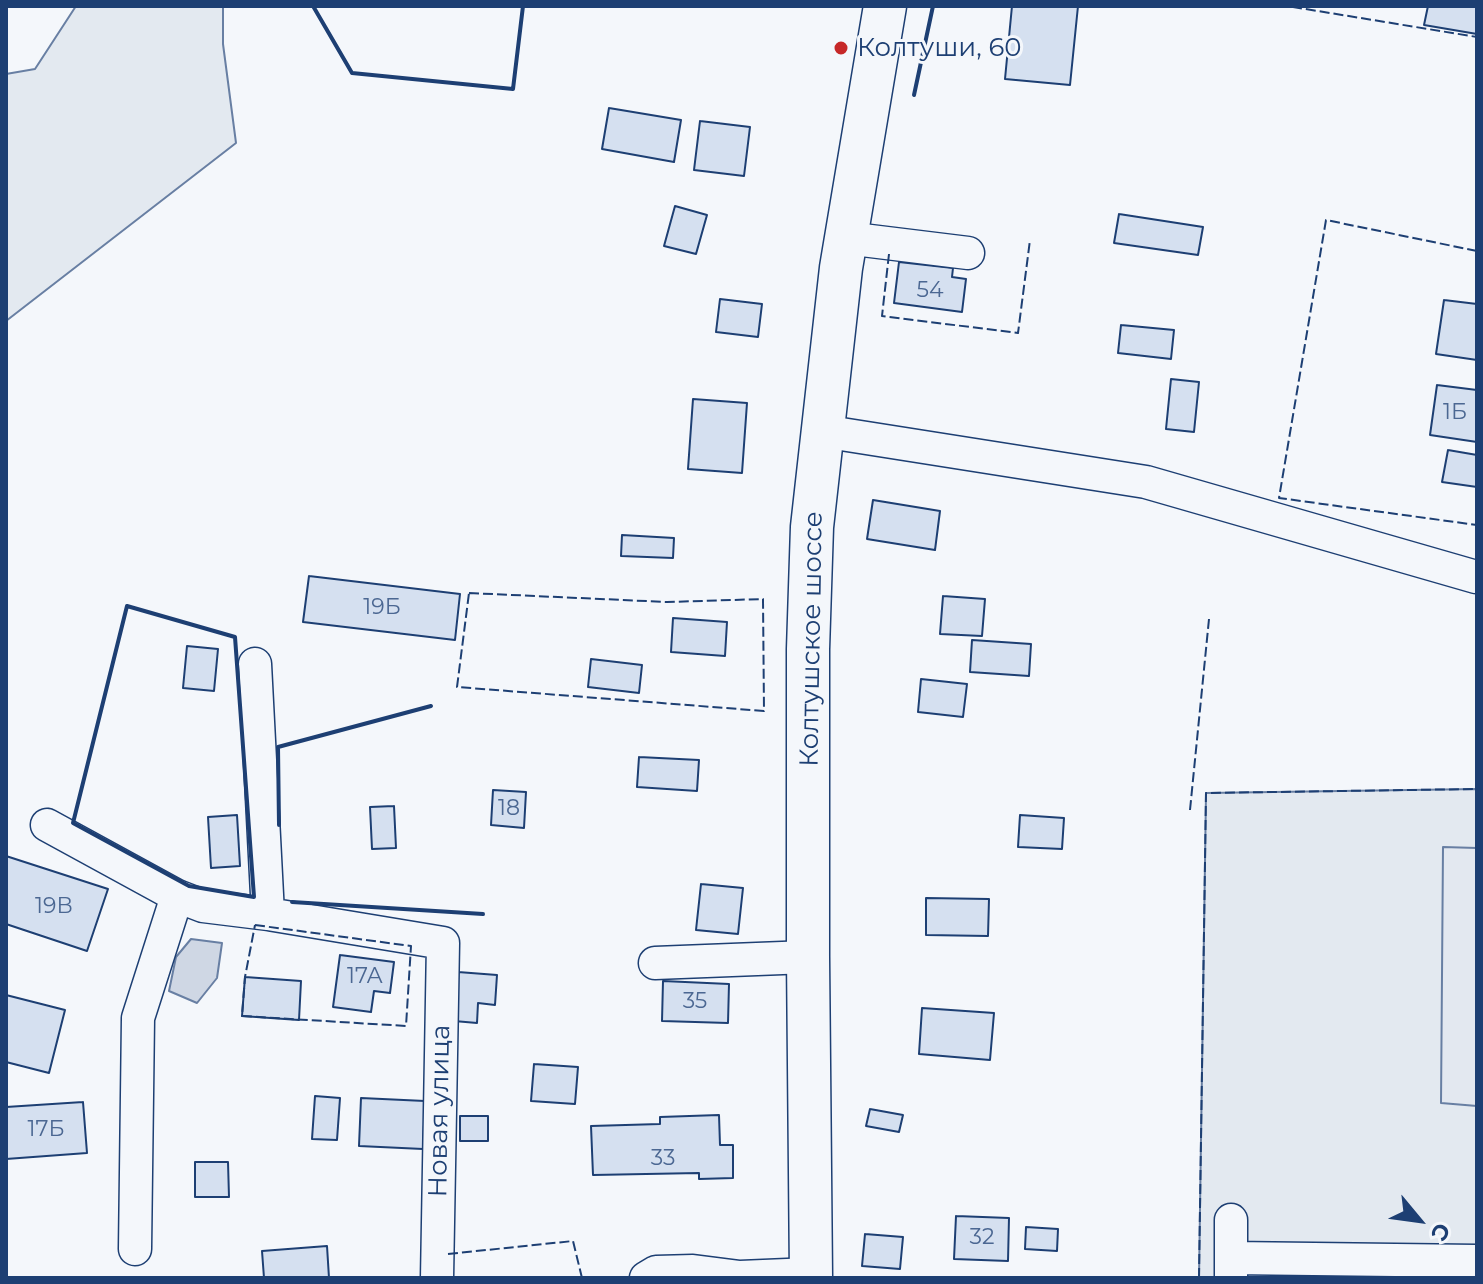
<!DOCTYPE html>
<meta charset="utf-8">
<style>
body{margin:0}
#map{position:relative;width:1483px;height:1284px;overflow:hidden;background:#f4f7fb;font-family:Montserrat,sans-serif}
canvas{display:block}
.frame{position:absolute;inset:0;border:8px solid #1d3f73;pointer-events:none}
.north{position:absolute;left:1379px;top:1180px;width:80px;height:80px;-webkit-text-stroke:6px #f4f7fb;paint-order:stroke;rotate:119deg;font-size:22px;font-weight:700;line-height:32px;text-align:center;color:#1d3f73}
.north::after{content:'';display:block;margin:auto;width:28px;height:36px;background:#1d3f73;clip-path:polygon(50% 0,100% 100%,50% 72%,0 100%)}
</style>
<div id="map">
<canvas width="1483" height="1284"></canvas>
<div class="frame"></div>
<div class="north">С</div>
</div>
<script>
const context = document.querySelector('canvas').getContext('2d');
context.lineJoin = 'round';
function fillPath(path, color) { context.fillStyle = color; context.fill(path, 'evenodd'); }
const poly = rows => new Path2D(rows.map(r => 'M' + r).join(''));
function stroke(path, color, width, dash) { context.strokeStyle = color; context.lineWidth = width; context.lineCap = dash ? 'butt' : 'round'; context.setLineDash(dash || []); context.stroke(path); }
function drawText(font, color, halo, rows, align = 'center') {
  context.font = font + ' Montserrat,sans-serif'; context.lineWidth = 6; context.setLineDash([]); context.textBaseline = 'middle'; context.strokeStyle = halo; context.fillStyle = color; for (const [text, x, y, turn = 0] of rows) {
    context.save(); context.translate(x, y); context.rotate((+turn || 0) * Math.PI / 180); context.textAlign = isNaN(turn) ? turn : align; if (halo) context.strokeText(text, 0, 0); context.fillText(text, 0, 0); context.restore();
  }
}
const green = poly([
 [76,6,223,6,223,44,236,143,6,321,6,74,35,69,76,6],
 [1477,789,1477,1278,1199,1278,1206,793,1477,789]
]);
const parking = poly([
 [1443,847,1477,848,1477,1106,1441,1103,1443,847]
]);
const water = poly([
 [191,939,222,943,217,978,197,1003,169,991,176,957,191,939]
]);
const building = poly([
 [1012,6,1078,6,1070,85,1005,79,1012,6],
 [1428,6,1477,6,1477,34,1424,25,1428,6],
 [609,108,681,120,674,162,602,149,609,108],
 [700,121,750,127,744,176,694,170,700,121],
 [675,206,707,215,696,254,664,246,675,206],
 [1119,214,1203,227,1198,255,1114,243,1119,214],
 [899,262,953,268,952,277,966,279,962,312,894,303,899,262],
 [720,299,762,304,758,337,716,332,720,299],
 [1444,300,1477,304,1477,360,1436,354,1444,300],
 [1121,325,1174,330,1171,359,1118,353,1121,325],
 [1171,379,1199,382,1194,432,1166,429,1171,379],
 [1437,385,1477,390,1477,442,1430,435,1437,385],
 [693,399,747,403,742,473,688,469,693,399],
 [1448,450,1477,455,1477,487,1442,482,1448,450],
 [873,500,940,511,935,550,867,539,873,500],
 [622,535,674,538,673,558,621,556,622,535],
 [309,576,460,594,455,640,303,622,309,576],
 [943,596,985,599,982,636,940,634,943,596],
 [673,618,727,622,725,656,671,652,673,618],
 [972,640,1031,644,1029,676,970,672,972,640],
 [187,646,218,649,214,691,183,688,187,646],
 [591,659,642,665,639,693,588,687,591,659],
 [921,679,967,684,963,717,918,712,921,679],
 [639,757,699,760,697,791,637,787,639,757],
 [493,790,526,792,524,828,491,825,493,790],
 [394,806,396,848,372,849,370,807,394,806],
 [237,815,240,866,211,868,208,817,237,815],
 [1020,815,1064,818,1062,849,1018,847,1020,815],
 [6,856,108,889,87,951,6,924,6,856],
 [701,884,743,888,738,934,696,930,701,884],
 [926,898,989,899,988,936,926,935,926,898],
 [340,955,394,962,390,993,374,991,371,1012,333,1007,340,955],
 [458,972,497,975,495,1005,478,1003,477,1023,454,1021,458,972],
 [245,977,301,981,299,1020,242,1016,245,977],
 [663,981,729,984,728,1023,662,1021,663,981],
 [6,995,65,1010,49,1073,6,1062,6,995],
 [922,1008,994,1013,990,1060,919,1054,922,1008],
 [534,1064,578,1067,575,1104,531,1101,534,1064],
 [315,1096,340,1098,337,1140,312,1139,315,1096],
 [361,1098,425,1101,423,1149,359,1146,361,1098],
 [83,1102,87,1153,6,1159,6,1107,83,1102],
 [870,1109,903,1115,899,1132,866,1126,870,1109],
 [719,1115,720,1145,733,1145,733,1178,699,1179,699,1173,593,1175,591,1126,660,1124,660,1117,719,1115],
 [460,1116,488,1116,488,1141,460,1141,460,1116],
 [195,1162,228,1162,229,1197,195,1197,195,1162],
 [956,1216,1009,1218,1008,1261,954,1259,956,1216],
 [1026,1227,1058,1229,1057,1251,1025,1249,1026,1227],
 [865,1234,903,1237,900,1269,862,1266,865,1234],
 [327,1246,329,1278,264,1278,262,1251,327,1246]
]);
const minor = poly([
 [846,238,968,253],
 [822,431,1146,482,1476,577],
 [255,664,268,914],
 [47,825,177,896,203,906,268,914,443,943,437,1278],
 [655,963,808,957],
 [1231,1220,1231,1278],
 [135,1249,138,1018,177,896],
 [1232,1258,1477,1261],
 [646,1278,656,1272,693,1271,740,1277,811,1274]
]);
const major = poly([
 [811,1278,808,957,808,649,812,527,841,268,885,6]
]);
const fence = poly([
 [1293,6,1293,7,1477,37],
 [1477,251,1326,220,1279,498,1477,525],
 [889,254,882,316,1018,333,1030,240],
 [469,593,667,602,763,599,764,711,457,687,469,593],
 [1190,810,1209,619],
 [255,925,411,946,406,1026,242,1016,245,977,255,925],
 [448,1254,573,1241,582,1278],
 [1199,1278,1206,793,1477,789]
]);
const wall = poly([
 [313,6,352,73,513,89,523,6],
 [614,6,623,6],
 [914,95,933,6],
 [127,606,235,637,254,897,189,886,73,823,127,606],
 [279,825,278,747,431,706],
 [292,902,483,914]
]);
const markers = [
 [841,48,8,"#c62828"]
];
const numberNames = [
 ["54",930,291],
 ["1Б",1455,413],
 ["19Б",382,608],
 ["18",509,809],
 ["19В",54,907],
 ["17А",365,977],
 ["35",695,1002],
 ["17Б",46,1130],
 ["33",663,1159],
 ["32",982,1238]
];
const poiNames = [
 ["Колтуши, 60",857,48]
];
const streetNames = [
 ["Колтушское шоссе",812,639,-89],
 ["Новая улица",440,1111,-89]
];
fillPath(green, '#e3e9f0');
stroke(green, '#687fa3', 2);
fillPath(parking, '#e3e8f0');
stroke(parking, '#687fa3', 2);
fillPath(water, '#cfd7e4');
stroke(water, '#687fa3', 2);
fillPath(building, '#d5e0f0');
stroke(building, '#1d3f73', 2);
stroke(minor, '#1d3f73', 35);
stroke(major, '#1d3f73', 45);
stroke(minor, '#f4f7fb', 32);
stroke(major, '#f4f7fb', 42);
stroke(fence, '#1d3f73', 2, [10, 4]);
stroke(wall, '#1d3f73', 4);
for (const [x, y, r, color] of markers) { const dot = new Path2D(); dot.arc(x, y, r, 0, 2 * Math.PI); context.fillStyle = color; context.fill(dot); stroke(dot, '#f4f7fb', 3); }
drawText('22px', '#4b6792', null, numberNames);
drawText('26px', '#1d3f73', '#f4f7fb', poiNames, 'left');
drawText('26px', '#1d3f73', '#f4f7fb', streetNames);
</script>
